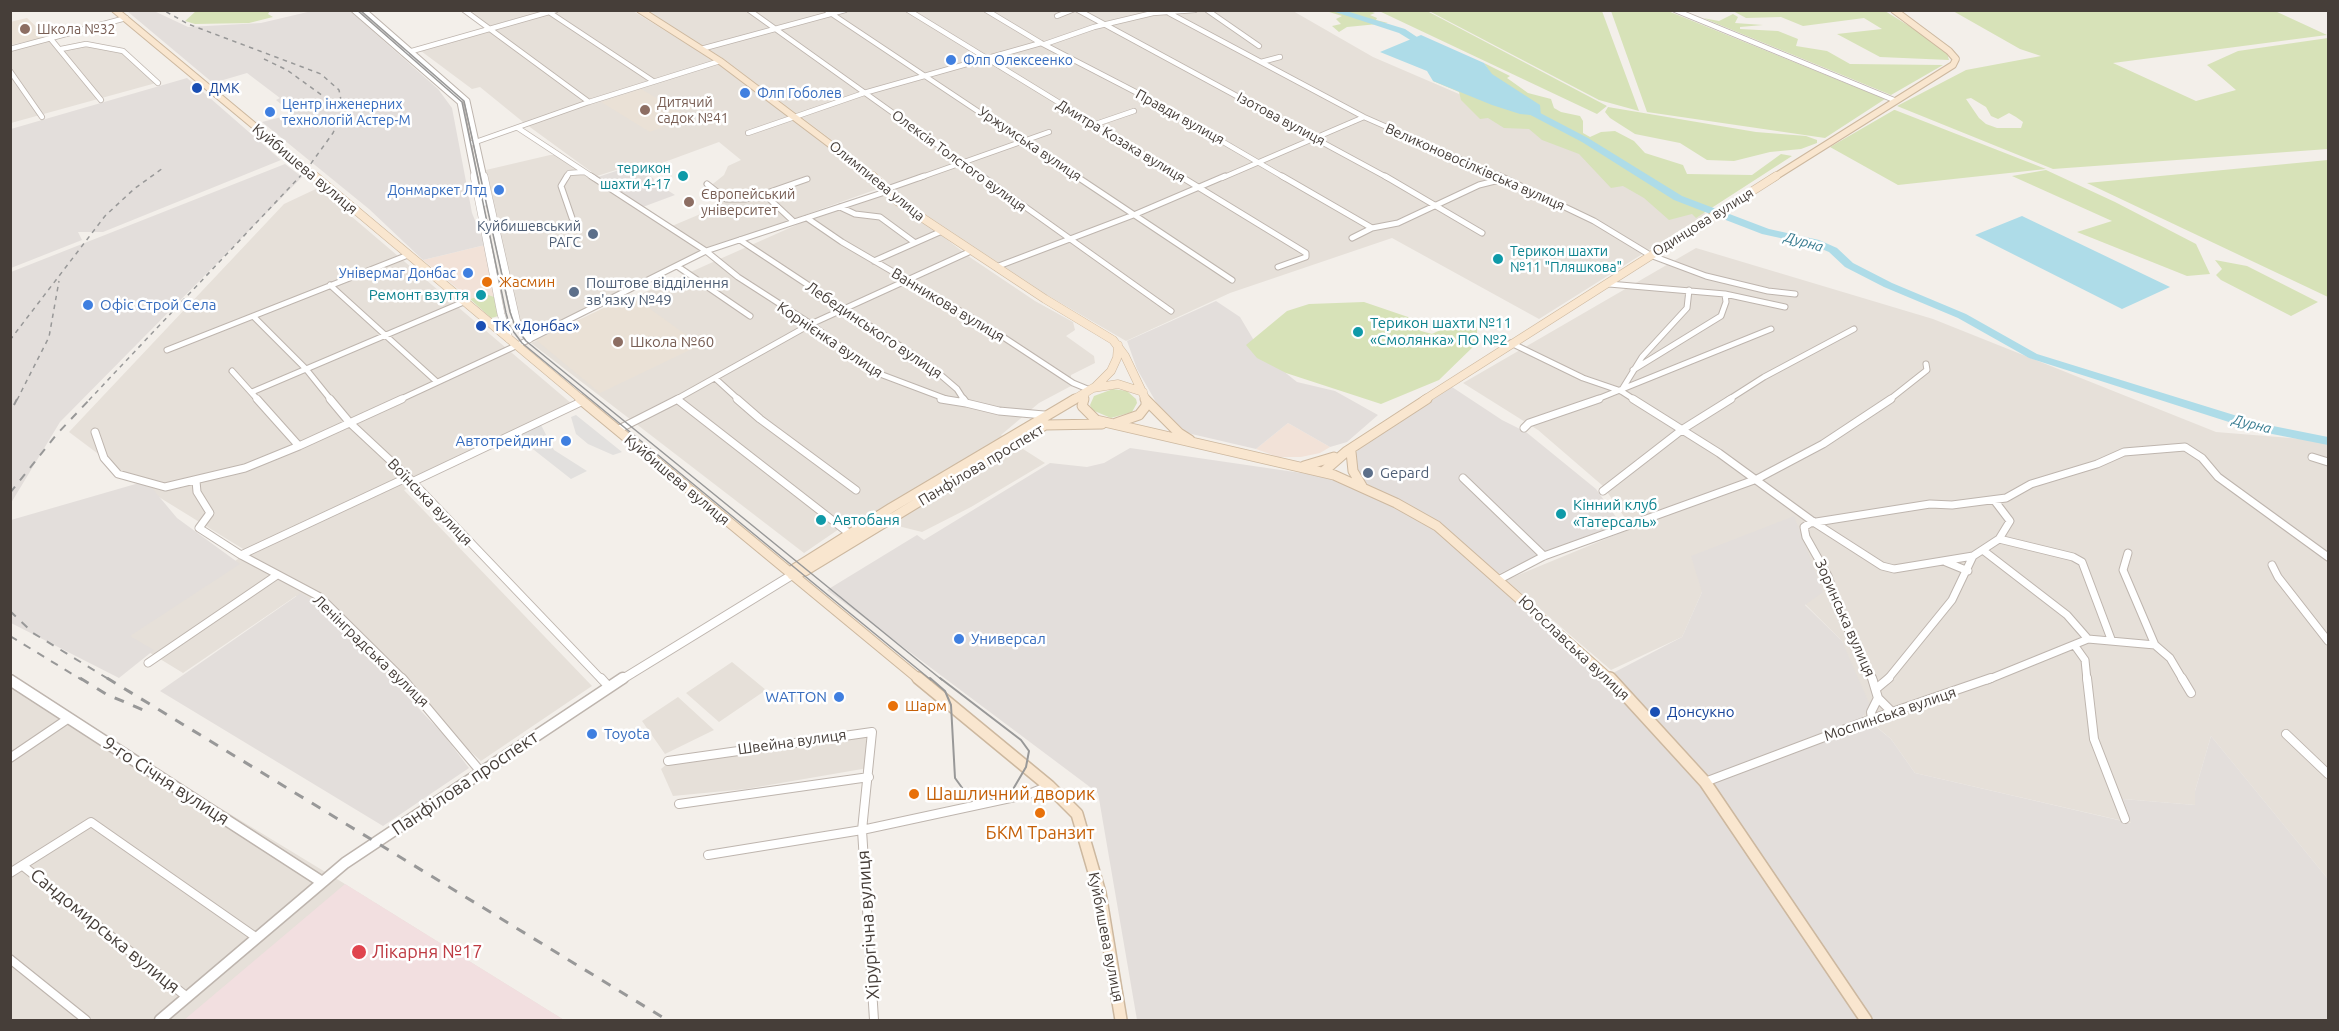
<!DOCTYPE html>
<meta charset="utf-8">
<style>
body{margin:0}
#map{position:relative;width:2339px;height:1031px;overflow:hidden;background:#f3efea;font-family:Ubuntu,sans-serif}
canvas{display:block}
.frame{position:absolute;inset:0;border:12px solid #463e39;pointer-events:none}
</style>
<div id="map">
<canvas width="2339" height="1031"></canvas>
<div class="frame"></div>
</div>
<script>
const context = document.querySelector('canvas').getContext('2d');
context.lineJoin = 'round';
function fillPath(path, color) { context.fillStyle = color; context.fill(path, 'evenodd'); }
const poly = rows => new Path2D(rows.map(r => 'M' + r).join(''));
function stroke(path, color, width, dash) { context.strokeStyle = color; context.lineWidth = width; context.lineCap = dash ? 'butt' : 'round'; context.setLineDash(dash || []); context.stroke(path); }
function drawText(font, color, halo, rows, align = 'center') {
  context.font = font + ' Ubuntu,sans-serif'; context.lineWidth = 5; context.setLineDash([]); context.textBaseline = 'middle'; context.strokeStyle = halo; context.fillStyle = color; for (const [text, x, y, turn = 0] of rows) {
    context.save(); context.translate(x, y); context.rotate((+turn || 0) * Math.PI / 180); context.textAlign = isNaN(turn) ? turn : align; if (halo) context.strokeText(text, 0, 0); context.fillText(text, 0, 0); context.restore();
  }
}
const residential = poly([
 [466,11,633,11,713,60,883,187,709,249,672,226,717,207,725,198,709,187,724,175,728,166,741,160,719,142,651,167,641,162,597,176,523,122,480,87,472,89,421,51,491,30],
 [644,11,1293,11,1373,57,1531,125,1706,214,1539,319,1392,238,1230,293,1126,341,1047,295,899,197,885,180,724,59],
 [48,40,58,50,89,45,120,52,156,83,11,123,11,50],
 [550,155,555,155,701,251,529,337,517,323,486,170],
 [318,188,572,404,404,490,592,686,481,761,296,596,183,673,124,637,248,552,141,486,69,432,284,204],
 [885,192,971,258,1035,301,1073,322,1075,330,1066,336,1094,356,1095,363,1071,375,1071,386,1039,403,1001,435,1045,463,971,507,922,532,858,516,804,553,531,343,803,222],
 [1696,248,1933,319,2216,432,2328,441,2328,879,2211,736,2195,791,2195,805,2123,799,2132,823,1915,773,1891,739,1863,715,1842,641,1805,604,1702,592,1682,637,1611,670,1506,580,1632,528,1603,486,1538,430,1463,383],
 [732,662,766,690,719,722,686,693],
 [10,680,345,884,564,1020,11,1020],
 [678,697,714,730,665,754,642,721],
 [867,734,868,768,746,789,673,796,661,769,669,762]
]);
const commercial = poly([
 [485,245,494,297,486,294,470,299,423,260],
 [1288,423,1330,447,1320,453,1301,457,1278,457,1256,449]
]);
const industrial = poly([
 [127,11,154,11,188,27,261,23,312,11,350,11,438,89,452,108,472,213,485,245,423,260,369,209,262,122,293,114,276,100,280,98,247,73,213,83],
 [187,78,281,160,103,232,78,232,82,240,11,268,11,129],
 [285,164,302,177,60,422,11,503,11,272],
 [637,164,664,188,675,195,640,208,598,177],
 [1216,301,1240,317,1262,354,1297,382,1335,391,1378,415,1347,442,1330,447,1288,423,1256,449,1183,432,1160,409,1137,369,1127,341],
 [1452,387,1502,420,1526,432,1596,489,1621,524,1544,552,1499,574,1440,525,1367,486,1354,467,1355,454,1360,447],
 [1130,448,1322,476,1364,490,1435,528,1605,677,1701,783,1860,1020,1137,1020,1098,793,827,590,917,535,924,540,1050,463,1087,467,1104,463],
 [146,481,177,518,240,564,130,636,154,650,119,678,11,623,11,520],
 [1794,516,1823,592,1805,605,1842,641,1870,705,1863,716,1891,739,1915,773,2131,823,2123,799,2195,805,2195,791,2211,736,2328,879,2328,1020,1871,1020,1709,780,1611,674,1682,637,1702,592,1691,556],
 [301,593,321,606,443,734,469,768,383,826,160,691]
]);
const education = poly([
 [27,18,47,37,11,45,10,22],
 [641,89,689,117,650,132,601,102],
 [631,295,700,345,600,393,536,340]
]);
const medical = poly([
 [345,884,564,1020,184,1020]
]);
const green = poly([
 [196,11,270,11,268,14,273,17,249,23,195,24,185,21],
 [1326,11,1369,11,1375,13,1370,15,1377,18,1376,20,1388,23,1347,27,1339,32,1332,26,1341,24,1336,19,1342,16],
 [1379,11,1427,11,1607,106,1597,114],
 [1429,11,1602,11,1639,111,1599,100],
 [1611,11,1668,11,1885,99,1825,138,1647,112],
 [1733,11,1885,11,1930,39,1947,53,1949,60,1880,57,1837,34,1882,29,1864,18,1803,26,1781,17,1746,18],
 [1953,11,2275,11,2327,35,2113,63,2196,101,2236,90,2207,65,2238,51,2328,38,2328,149,2053,169,1897,106,1966,70,2041,56,2020,49],
 [1971,98,1986,107,1991,116,1998,119,2009,113,2016,117,2023,122,2021,128,1997,128,1986,124,1979,118,1966,99],
 [1733,14,1738,17,1735,23,1763,25,1740,27,1740,29,1778,31,1798,39,1796,46,1827,51,1850,64,1943,65,1891,95,1703,18,1719,21],
 [1484,63,1510,76,1507,78,1528,93,1551,99,1554,108,1561,112,1580,116,1583,121,1583,133,1590,137,1601,132,1615,131,1634,141,1645,153,1683,165,1687,174,1752,175,1781,154,1792,156,1696,218,1692,214,1669,220,1644,198,1623,186,1611,188,1579,154,1542,140,1529,129,1504,128,1488,118,1480,119,1461,100,1459,92,1433,81,1491,74],
 [1608,107,1756,132,1806,136,1817,140,1817,143,1801,149,1770,152,1734,161,1707,160,1680,143,1635,134,1610,118,1605,112],
 [1894,110,1895,110,2046,169,1898,185,1830,147],
 [2328,160,2328,297,2087,183],
 [2046,170,2115,202,2196,244,2210,274,2187,276,2077,232,2112,221,2012,176],
 [2215,260,2247,266,2318,302,2291,316,2221,280,2216,275,2222,269],
 [486,294,494,297,498,316,495,317,491,318,470,299],
 [1364,302,1408,317,1421,331,1432,334,1455,323,1477,327,1477,343,1439,380,1381,404,1286,373,1257,358,1246,345,1287,311,1309,304],
 [1113,389,1127,391,1136,399,1137,403,1132,412,1111,418,1092,410,1090,405,1094,396]
]);
const parking = poly([
 [576,415,622,452,613,455,588,444,576,434,571,417],
 [541,425,554,450,587,471,571,479,515,435]
]);
const water = poly([
 [1421,35,1484,63,1492,74,1540,105,1541,116,1520,114,1492,105,1433,81,1427,71,1380,52],
 [2022,216,2170,287,2122,309,1975,235]
]);
const river = poly([
 [1329,10,1343,10,1405,29,1432,47,1425,49,1399,33,1329,10],
 [1519,105,1525,105,1588,138,1682,196,1769,229,1819,240,1837,248,1853,263,1892,283,1966,314,2037,354,2263,424,2328,437,2328,445,2257,431,2029,358,1958,318,1884,287,1845,267,1829,252,1812,245,1762,234,1674,200,1582,142,1519,109,1519,105]
]);
const minorFar3 = poly([
 [464,10,589,102],
 [749,10,984,178],
 [826,10,1078,178],
 [908,10,1182,178],
 [986,10,1041,43,1153,101,1285,178],
 [1078,10,1388,178],
 [1207,10,1259,46],
 [1675,10,1894,100],
 [549,12,653,81],
 [1169,13,1364,117,1503,178],
 [1057,16,1072,10],
 [50,38,101,100],
 [1045,44,1094,27,1153,13,1195,10],
 [10,49,126,18],
 [61,49,86,44,123,51,158,83],
 [701,49,845,10],
 [405,53,556,10],
 [1261,62,1280,57],
 [10,71,42,117],
 [1093,125,1134,111],
 [518,128,594,178],
 [748,133,864,93,1041,43],
 [470,144,589,102,720,61],
 [566,178,569,173,584,172],
 [919,178,1049,132],
 [1222,178,1364,117]
]);
const minorFar2 = poly([
 [567,176,561,186,572,218],
 [591,176,706,251,738,277,811,324,872,371,949,400],
 [982,176,1171,311],
 [1076,176,1232,280],
 [1180,176,1306,253,1306,257,1278,267],
 [1282,176,1372,228],
 [1385,176,1482,233],
 [1500,176,1594,221,1650,255,1706,276,1768,291,1795,294],
 [707,184,726,199,746,199,764,194,793,221],
 [887,189,924,176],
 [764,194,807,179],
 [840,207,855,214,880,217,914,242],
 [807,218,842,242,991,329,1073,383,1090,390],
 [1352,238,1372,228,1398,223,1479,185,1503,179],
 [740,240,929,365,957,389,964,400],
 [874,261,942,231],
 [677,266,750,316],
 [996,267,1136,214,1225,176],
 [1609,284,1725,294,1785,307],
 [330,285,437,382],
 [254,317,306,369,331,400],
 [1511,343,1583,378,1621,391,1635,400],
 [167,350,408,255],
 [1633,370,1721,316,1726,302,1725,294],
 [232,371,258,400],
 [716,379,739,400],
 [1621,391,1642,357,1687,308,1689,290],
 [252,392,466,301],
 [399,400,522,343,706,251,888,191],
 [675,400,811,324,971,251],
 [1595,400,1771,329],
 [1728,400,1764,377,1854,329],
 [1889,400,1927,370,1926,364]
]);
const minorFar1 = poly([
 [330,399,350,423,408,477,602,680],
 [737,399,760,419,856,490],
 [941,399,966,403],
 [963,399,966,403,999,411,1044,415],
 [1633,399,1719,453,1815,523,1882,566,1894,569,1973,556],
 [678,400,850,534],
 [1524,428,1529,423,1599,399],
 [617,430,678,399],
 [95,432,104,458,118,474,165,487,245,468,299,446,257,399],
 [299,446,402,399],
 [2312,457,2328,462],
 [1463,478,1544,556],
 [196,481,197,492,210,513,199,528,241,555,320,597,404,680],
 [412,482,583,401],
 [1603,491,1683,429,1731,399],
 [1999,539,2073,557,2082,562,2111,639],
 [1984,551,2067,615,2088,639],
 [2128,553,2123,570,2155,645],
 [241,555,408,477],
 [1946,562,1968,571],
 [2272,565,2278,577,2328,641],
 [1500,579,1544,556,1757,479,1823,444,1891,399],
 [2075,646,2085,660,2087,680],
 [148,663,277,575],
 [1873,680,1840,613,1828,576,1806,537,1804,527,1810,523,1930,504,1952,505,2006,498,2031,484,2097,464,2124,452,2185,447,2202,458,2218,477,2328,557],
 [1887,680,1952,600,1973,556,1999,539,2010,521,1994,500],
 [1987,680,2088,639,2155,645,2170,658,2183,680]
]);
const minor = poly([
 [402,678,481,772],
 [601,678,609,687],
 [2087,678,2094,739,2125,819],
 [2182,678,2191,693],
 [1877,688,1889,678],
 [1878,698,1894,714],
 [1872,719,1871,712,1878,698,1872,678],
 [2286,734,2328,774],
 [10,758,69,718],
 [668,761,872,732,862,830,708,855],
 [1705,782,1872,719,1991,678],
 [679,804,869,777],
 [23,866,187,997],
 [10,873,91,822,257,938],
 [10,959,86,1020],
 [874,1020,862,830,1029,794,1049,786]
]);
const tertiaryFar3 = poly([
 [354,10,460,102,475,178],
 [363,10,467,101,484,178]
]);
const tertiaryFar2 = poly([
 [474,176,501,314,509,339],
 [489,199,517,323,529,339],
 [480,205,489,199,484,176]
]);
const tertiaryFar1 = poly([
 [621,680,792,575]
]);
const tertiary = poly([
 [10,680,322,882],
 [160,1020,345,863,623,678]
]);
const secondaryFar3 = poly([
 [115,10,317,178],
 [640,10,720,61,875,178],
 [1773,178,1953,65,1956,59,1949,51,1894,10]
]);
const secondaryFar2 = poly([
 [315,176,582,400],
 [873,176,897,201,1045,299,1113,340,1125,356,1146,400],
 [1096,386,1111,371,1117,358,1118,345],
 [1073,400,1093,388,1118,384,1143,392],
 [1083,400,1085,394],
 [1424,400,1776,176]
]);
const secondaryFar1 = poly([
 [580,399,920,680],
 [1084,399,1082,406,1096,420,1334,475,1396,503,1437,526,1611,680],
 [1145,399,1179,433,1190,440],
 [1116,423,1139,415,1146,406,1146,400],
 [1351,452,1353,471,1362,486],
 [1304,466,1334,457],
 [1323,472,1347,451,1427,399],
 [792,575,794,569,891,508,1075,399],
 [792,575,805,571,1045,425,1102,424]
]);
const secondary = poly([
 [918,678,1049,786,1077,814,1100,893,1121,1020],
 [1610,678,1705,782,1866,1020]
]);
const tramFar1 = poly([
 [357,10,462,102,506,313,510,327,522,343,931,680],
 [360,10,464,101,510,312,515,326,526,341,942,680]
]);
const tram = poly([
 [930,678,945,691,951,705,955,778,968,796,992,799,1012,791,1026,767,1029,751,1021,740,940,678]
]);
const railFar2 = poly([
 [264,59,287,70,323,96],
 [10,340,105,216,134,189,163,168],
 [17,400,49,337,59,281],
 [89,400,307,169,333,133,343,110,339,90,321,74,188,24,163,10]
]);
const railFar1 = poly([
 [14,405,17,399],
 [10,493,57,434,90,399],
 [10,611,33,633,110,680],
 [10,636,82,680]
]);
const rail = poly([
 [80,678,106,694,150,713],
 [107,678,667,1020]
]);
const markers = [
 [25,29,6,"#8d6e63"],
 [951,60,6,"#3f7fe0"],
 [197,88,6,"#1a4fb4"],
 [745,93,6,"#3f7fe0"],
 [645,110,6,"#8d6e63"],
 [270,112,6,"#3f7fe0"],
 [683,176,6,"#0f9aa8"],
 [499,190,6,"#3f7fe0"],
 [689,202,6,"#8d6e63"],
 [593,234,6,"#5c6f8a"],
 [1498,259,6,"#0f9aa8"],
 [468,273,6,"#3f7fe0"],
 [487,282,6,"#e8710a"],
 [574,292,6,"#5c6f8a"],
 [481,295,6,"#0f9aa8"],
 [88,305,6,"#3f7fe0"],
 [481,326,6,"#1a4fb4"],
 [1358,332,6,"#0f9aa8"],
 [618,342,6,"#8d6e63"],
 [566,441,6,"#3f7fe0"],
 [1368,473,6,"#5c6f8a"],
 [1561,514,6,"#0f9aa8"],
 [821,520,6,"#0f9aa8"],
 [959,639,6,"#3f7fe0"],
 [839,697,6,"#3f7fe0"],
 [893,706,6,"#e8710a"],
 [1655,712,6,"#1a4fb4"],
 [592,734,6,"#3f7fe0"],
 [914,794,6,"#e8710a"],
 [1040,813,6,"#e8710a"],
 [359,952,8,"#e0444e"]
];
const farEducationnames = [
 ["Школа №32",37,29],
 ["Дитячий",657,102],
 ["садок №41",657,118],
 ["Європейський",701,194],
 ["університет",701,210]
];
const farShopnames = [
 ["Флп Олексеенко",963,60],
 ["Флп Гоболев",757,93],
 ["Центр інженерних",282,104],
 ["технологій Астер-М",282,120],
 ["Донмаркет Лтд",487,190,"right"],
 ["Універмаг Донбас",456,273,"right"]
];
const farTransitnames = [
 ["ДМК",209,88]
];
const farStreetnames = [
 ["Правди вулиця",1180,117,29],
 ["Ізотова вулиця",1281,119,28],
 ["Дмитра Козака вулиця",1121,141,31],
 ["Уржумська вулиця",1030,144,34],
 ["Олексія Толстого вулиця",959,161,36],
 ["Великоновосілківська вулиця",1475,167,24],
 ["Олимпиева улица",877,181,39],
 ["Одинцова вулиця",1703,222,-32]
];
const farCulturenames = [
 ["терикон",671,168],
 ["шахти 4-17",671,184],
 ["Терикон шахти",1510,251,"left"],
 ["№11 \"Пляшкова\"",1510,267,"left"]
];
const farServicenames = [
 ["Куйбишевський",581,226],
 ["РАГС",581,242]
];
const farWaternames = [
 ["Дурна",1804,242,16],
 ["Дурна",2252,424,15]
];
const streetNames = [
 ["Куйбишева вулиця",305,169,40],
 ["Ванникова вулиця",948,305,31],
 ["Лебединського вулиця",874,330,34],
 ["Корнієнка вулиця",830,340,34],
 ["Панфілова проспект",981,465,-31],
 ["Куйбишева вулиця",677,480,40],
 ["Воїнська вулиця",430,502,46],
 ["Зоринська вулиця",1845,618,66],
 ["Югославська вулиця",1574,648,43],
 ["Ленінградська вулиця",371,651,44],
 ["Моспинська вулиця",1890,714,-19],
 ["Швейна вулиця",792,742,-8],
 ["Куйбишева вулиця",1106,937,79]
];
const foodNames = [
 ["Жасмин",499,282],
 ["Шарм",905,706]
];
const serviceNames = [
 ["Поштове відділення",586,283],
 ["зв'язку №49",586,300],
 ["Gepard",1380,473]
];
const cultureNames = [
 ["Ремонт взуття",469,295,"right"],
 ["Терикон шахти №11",1370,323],
 ["«Смолянка» ПО №2",1370,340],
 ["Кінний клуб",1573,505],
 ["«Татерсаль»",1573,522],
 ["Автобаня",833,520]
];
const shopNames = [
 ["Офіс Строй Села",100,305],
 ["Автотрейдинг",554,441,"right"],
 ["Универсал",971,639],
 ["WATTON",827,697,"right"],
 ["Toyota",604,734]
];
const transitNames = [
 ["ТК «Донбас»",493,326],
 ["Донсукно",1667,712]
];
const educationNames = [
 ["Школа №60",630,342]
];
const nearStreetnames = [
 ["9-го Січня вулиця",166,781,33],
 ["Панфілова проспект",465,783,-34],
 ["Хірургічна вулиця",868,925,-94],
 ["Сандомирська вулиця",105,931,39]
];
const nearFoodnames = [
 ["Шашличний дворик",926,794],
 ["БКМ Транзит",1040,833,"center"]
];
const nearHealthnames = [
 ["Лікарня №17",372,952]
];
fillPath(residential, '#e6e0d9');
fillPath(commercial, '#f2e2d8');
fillPath(industrial, '#e3dedb');
fillPath(education, '#eae1d6');
fillPath(medical, '#f2dfe0');
fillPath(green, '#d7e2b8');
fillPath(parking, '#e2e0de');
fillPath(water, '#aedce8');
fillPath(river, '#aedce8');
stroke(minorFar3, '#beb5ae', 6);
stroke(minorFar2, '#beb5ae', 7);
stroke(minorFar1, '#beb5ae', 9);
stroke(minor, '#beb5ae', 10);
stroke(tertiaryFar3, '#beb5ae', 7);
stroke(tertiaryFar2, '#beb5ae', 8);
stroke(tertiaryFar1, '#beb5ae', 10);
stroke(tertiary, '#beb5ae', 13);
stroke(secondaryFar3, '#cdb89f', 8);
stroke(secondaryFar2, '#cdb89f', 9);
stroke(secondaryFar1, '#cdb89f', 11);
stroke(secondary, '#cdb89f', 14);
stroke(minorFar3, '#fff', 4.5);
stroke(minorFar2, '#fff', 5);
stroke(minorFar1, '#fff', 7);
stroke(minor, '#fff', 8);
stroke(tertiaryFar3, '#fff', 5);
stroke(tertiaryFar2, '#fff', 7);
stroke(tertiaryFar1, '#fff', 8);
stroke(tertiary, '#fff', 10);
stroke(secondaryFar3, '#f9e6cf', 6);
stroke(secondaryFar2, '#f9e6cf', 8);
stroke(secondaryFar1, '#f9e6cf', 9);
stroke(secondary, '#f9e6cf', 11);
stroke(tramFar1, '#989898', 1.5);
stroke(tram, '#989898', 2);
stroke(railFar2, '#989898', 1.5, [4.5, 4.5]);
stroke(railFar1, '#989898', 2, [8, 8]);
stroke(rail, '#989898', 3, [10, 10]);
for (const [x, y, r, color] of markers) { const dot = new Path2D(); dot.arc(x, y, r, 0, 2 * Math.PI); context.fillStyle = color; context.fill(dot); stroke(dot, '#fff', 2); }
drawText('14px', '#785e54', '#fff', farEducationnames, 'left');
drawText('14px', '#366cbe', '#fff', farShopnames, 'left');
drawText('14px', '#164399', '#fff', farTransitnames, 'left');
drawText('14px', '#463e39', '#fff', farStreetnames);
drawText('14px', '#0d838f', '#fff', farCulturenames, 'right');
drawText('14px', '#4e5e75', '#fff', farServicenames, 'right');
drawText('italic 14px', '#377b90', '#fff', farWaternames);
drawText('15px', '#463e39', '#fff', streetNames);
drawText('15px', '#c56008', '#fff', foodNames, 'left');
drawText('15px', '#4e5e75', '#fff', serviceNames, 'left');
drawText('15px', '#0d838f', '#fff', cultureNames, 'left');
drawText('15px', '#366cbe', '#fff', shopNames, 'left');
drawText('15px', '#164399', '#fff', transitNames, 'left');
drawText('15px', '#785e54', '#fff', educationNames, 'left');
drawText('18px', '#463e39', '#fff', nearStreetnames);
drawText('18px', '#c56008', '#fff', nearFoodnames, 'left');
drawText('18px', '#be3a42', '#fff', nearHealthnames, 'left');
</script>
